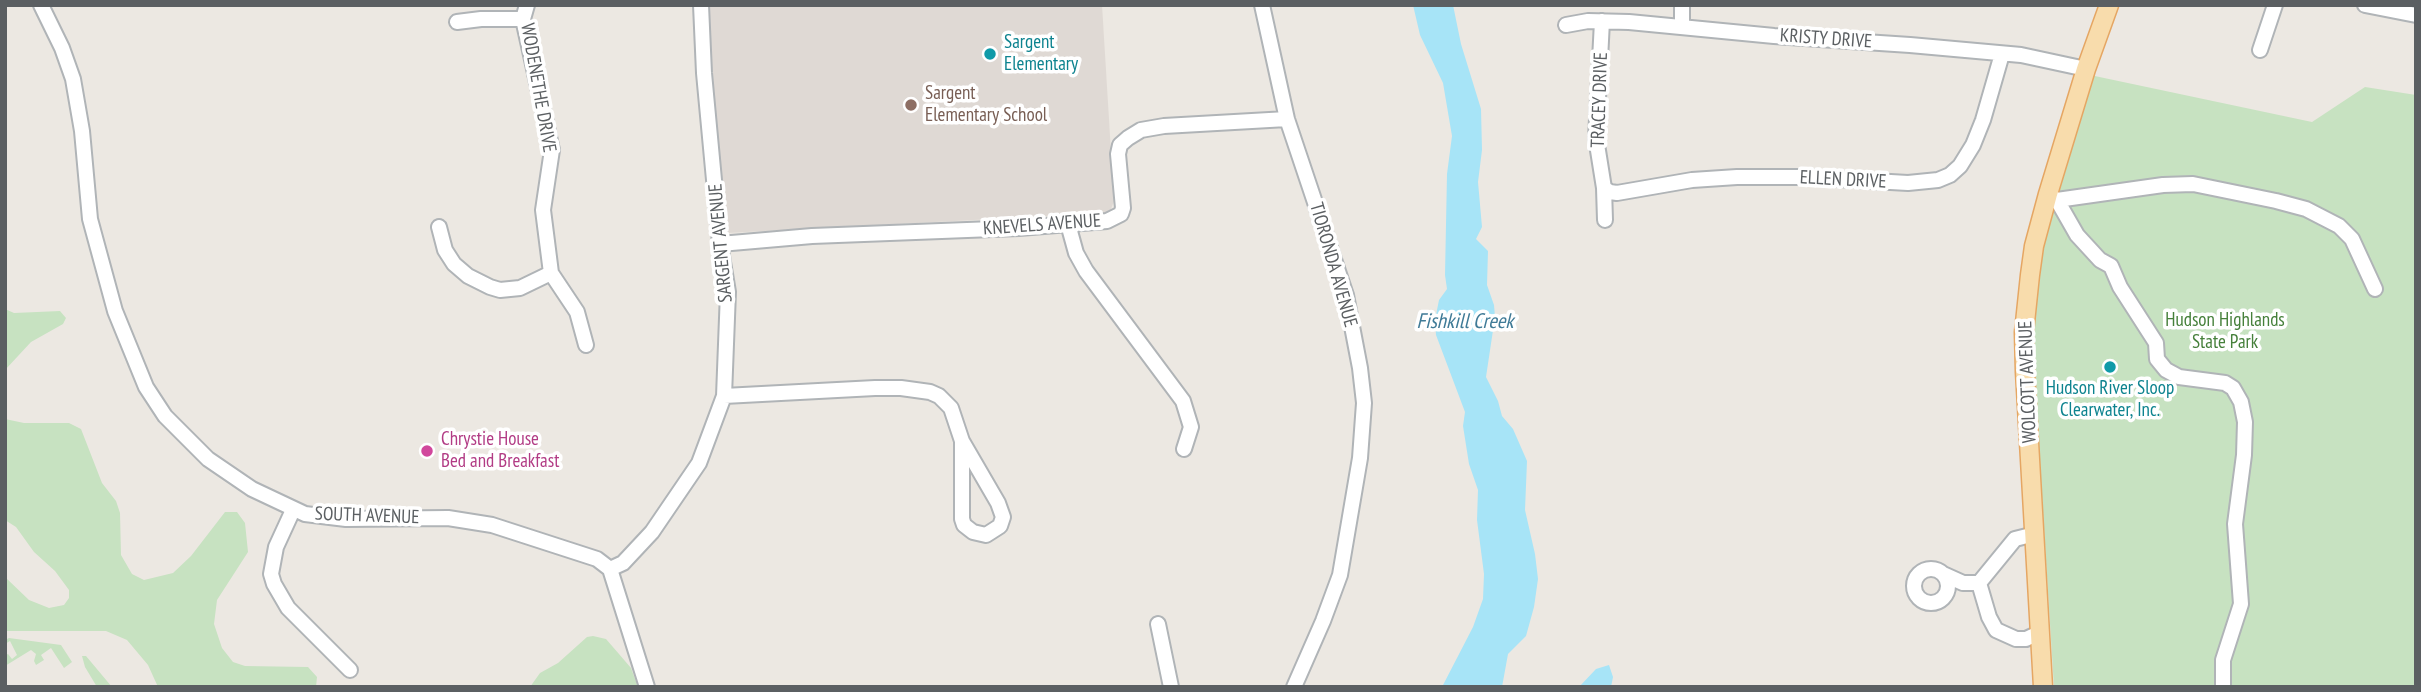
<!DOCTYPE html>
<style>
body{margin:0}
#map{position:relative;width:2421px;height:692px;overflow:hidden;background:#ece8e2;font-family:"PT Sans Narrow",sans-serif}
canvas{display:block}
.frame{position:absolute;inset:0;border:7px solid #5b5f62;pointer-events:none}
</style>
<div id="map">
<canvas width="2421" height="692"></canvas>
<div class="frame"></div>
</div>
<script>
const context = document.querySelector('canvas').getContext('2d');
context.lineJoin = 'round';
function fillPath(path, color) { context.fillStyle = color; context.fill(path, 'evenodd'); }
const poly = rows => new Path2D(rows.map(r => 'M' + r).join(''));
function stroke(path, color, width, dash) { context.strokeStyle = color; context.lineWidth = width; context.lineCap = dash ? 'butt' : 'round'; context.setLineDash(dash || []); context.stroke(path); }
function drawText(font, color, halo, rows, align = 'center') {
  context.font = font + ' "PT Sans Narrow",sans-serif'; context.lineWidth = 7; context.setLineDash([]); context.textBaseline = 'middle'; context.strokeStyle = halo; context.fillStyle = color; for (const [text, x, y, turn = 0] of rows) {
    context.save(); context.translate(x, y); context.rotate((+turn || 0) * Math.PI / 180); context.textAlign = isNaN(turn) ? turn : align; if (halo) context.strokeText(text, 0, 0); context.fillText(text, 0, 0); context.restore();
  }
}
const education = poly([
 [708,5,1102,5,1114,201,1111,209,1106,213,727,233,718,160]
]);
const green = poly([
 [2090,75,2312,122,2365,87,2416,95,2416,687,2054,687,2033,354,2032,283],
 [5,309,14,313,60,311,66,318,63,324,31,342,5,370],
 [5,419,24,423,69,423,81,429,102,483,116,501,120,513,121,555,132,574,144,580,173,573,191,556,225,512,237,512,245,523,248,552,217,600,214,624,222,648,233,662,245,666,308,667,317,677,316,687,158,687,148,665,127,640,106,631,5,631,5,577,29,600,49,608,64,605,69,598,69,590,55,571,34,552,16,527,5,520],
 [593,636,606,639,619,654,631,668,638,687,530,687,540,673,558,663,587,637],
 [9,638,61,645,72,662,64,668,51,648,41,655,44,660,36,665,34,661,36,654,31,650,5,666,6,655,8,654,12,659,17,655,10,641,5,644,5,640],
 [82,656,86,656,112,687,97,687,85,667]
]);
const water = poly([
 [1413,5,1453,5,1461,44,1481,109,1482,150,1478,182,1482,227,1476,239,1488,251,1487,285,1494,305,1495,317,1486,377,1498,401,1502,416,1513,429,1527,461,1525,510,1535,554,1538,579,1534,607,1526,636,1508,654,1502,687,1442,687,1473,627,1483,599,1484,574,1477,520,1478,490,1469,464,1463,426,1465,412,1436,335,1435,320,1439,300,1447,289,1445,275,1447,174,1452,136,1443,83,1420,35],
 [1609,665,1613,677,1611,687,1579,687,1596,669]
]);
const minor = poly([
 [41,5,62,48,73,79,82,131,90,219,115,311,146,387,165,416,208,459,252,489,305,514,346,519,448,518,492,525,597,559,610,569,647,687],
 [1262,5,1287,119,1346,295,1360,368,1364,403,1360,458,1340,575,1323,621,1294,687],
 [1682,5,1682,27],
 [2365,5,2416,15],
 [1602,21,1596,138,1604,188,1605,220],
 [457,22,481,19,523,19],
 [1566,25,1588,21,1629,22,1774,36,1910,45,2021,55,2086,69],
 [2260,50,2275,5],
 [1604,188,1610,192,1617,193,1692,180,1737,177,1803,177,1908,183,1938,180,1950,175,1960,166,1973,145,1983,120,2002,54],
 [2048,194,2057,200,2077,235,2100,260,2111,266,2120,287,2156,343,2157,359,2166,370,2179,377,2225,383,2233,388,2241,402,2245,422,2244,455,2235,524,2241,604,2223,660,2223,687],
 [2057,200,2163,185,2193,184,2276,201,2306,209,2339,226,2352,239,2375,289],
 [1068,224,1076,253,1086,271,1183,401,1191,427,1184,449],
 [439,227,445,250,454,264,468,276,490,287,500,290,520,288,551,273,543,210,552,150,523,19,527,5],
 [720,244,812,236,1019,228,1107,221,1121,214,1123,208,1118,154,1120,145,1128,138,1141,130,1164,126,1287,119],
 [551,273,577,312,586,345],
 [724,396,875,388,901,388,930,392,939,396,951,408,962,441],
 [962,441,998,503,1003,517,1000,526,986,535,973,532,964,525,962,519,962,441],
 [293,510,276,547,271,574,274,584,288,608,350,670],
 [610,569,623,563,652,532,699,463,724,396,728,292,720,244,704,73,701,5],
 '1914 586a17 17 0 1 1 34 0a17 17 0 1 1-34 0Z',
 [1943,574,1963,583,1979,583,2015,539,2035,534],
 [1979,583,1989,617,1996,630,2016,639,2026,639,2041,632],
 [1158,624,1171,687]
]);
const major = poly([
 [2043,687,2025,372,2024,332,2030,275,2034,246,2048,194,2086,69,2109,5]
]);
const markers = [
 [990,54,7,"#0f9aa8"],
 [911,105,7,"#8d6e63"],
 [2110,367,7,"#0f9aa8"],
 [427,451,7,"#d1479c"]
];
const streetNames = [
 ["KRISTY DRIVE",1826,39,4],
 ["WODENETHE DRIVE",538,88,80],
 ["TRACEY DRIVE",1600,100,-88],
 ["ELLEN DRIVE",1843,180,3],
 ["KNEVELS AVENUE",1042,225,-4],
 ["SARGENT AVENUE",721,243,-95],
 ["TIORONDA AVENUE",1333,265,74],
 ["WOLCOTT AVENUE",2028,382,-92],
 ["SOUTH AVENUE",367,516,2]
];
const cultureNames = [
 ["Sargent",1004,43],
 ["Elementary",1004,65],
 ["Hudson River Sloop",2110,389,"center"],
 ["Clearwater, Inc.",2110,411,"center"]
];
const educationNames = [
 ["Sargent",925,94],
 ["Elementary School",925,116]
];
const parkNames = [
 ["Hudson Highlands",2225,321],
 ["State Park",2225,343]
];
const hotelNames = [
 ["Chrystie House",441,440],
 ["Bed and Breakfast",441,462]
];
const waterNames = [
 ["Fishkill Creek",1465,322]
];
fillPath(education, '#dfd9d4');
fillPath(green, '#c7e2c1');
fillPath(water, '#a7e4f7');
stroke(minor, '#b0b4b7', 18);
stroke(major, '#e5a663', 21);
stroke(minor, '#fff', 14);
stroke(major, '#f8dcac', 18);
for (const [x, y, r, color] of markers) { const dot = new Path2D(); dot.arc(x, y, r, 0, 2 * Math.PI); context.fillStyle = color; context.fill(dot); stroke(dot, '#fff', 2.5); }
drawText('19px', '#5b5f62', '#fff', streetNames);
drawText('19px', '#0d838f', '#fff', cultureNames, 'left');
drawText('19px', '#785e54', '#fff', educationNames, 'left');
drawText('19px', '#46803b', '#fff', parkNames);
drawText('19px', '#b23c85', '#fff', hotelNames, 'left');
drawText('italic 21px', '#407b97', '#fff', waterNames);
</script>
